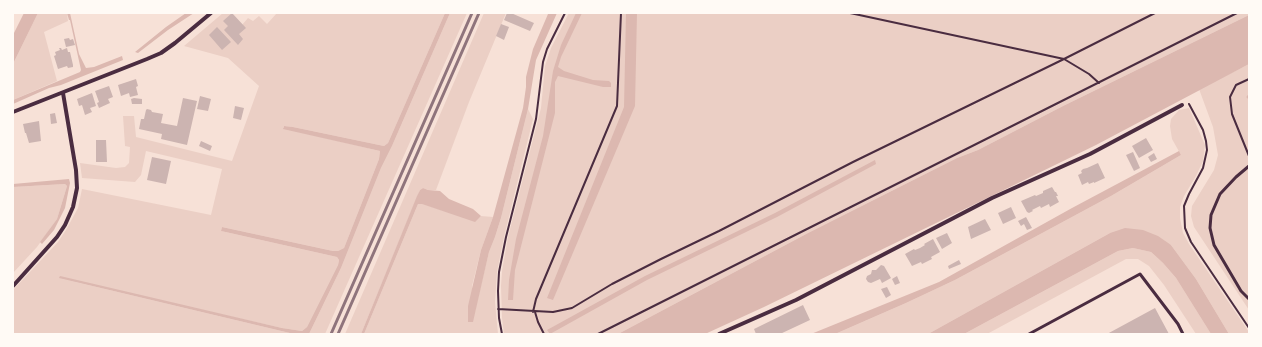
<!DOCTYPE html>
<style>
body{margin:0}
#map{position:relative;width:1262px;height:347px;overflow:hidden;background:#f7e1d7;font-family:"Archivo Narrow",sans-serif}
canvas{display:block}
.frame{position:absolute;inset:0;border:14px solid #fffaf5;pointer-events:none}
</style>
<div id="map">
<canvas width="1262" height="347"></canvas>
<div class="frame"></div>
</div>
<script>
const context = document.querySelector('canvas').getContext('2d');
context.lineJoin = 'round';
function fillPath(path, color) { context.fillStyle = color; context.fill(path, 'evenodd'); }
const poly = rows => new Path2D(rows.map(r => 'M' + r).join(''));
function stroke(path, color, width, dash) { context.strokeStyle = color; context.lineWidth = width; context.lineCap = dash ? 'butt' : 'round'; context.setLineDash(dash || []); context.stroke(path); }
const green = poly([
 [38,13,67,13,68,21,44,32,57,81,13,100,13,64],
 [223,13,230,13,242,25,248,18,253,21,259,16,267,24,277,13,445,13,388,143,384,146,293,127,284,126,283,128,380,151,379,159,344,248,338,251,333,251,222,227,221,231,337,257,339,260,338,265,307,327,302,331,282,328,59,278,294,334,13,334,13,290,58,242,66,230,78,208,82,189,211,215,222,169,146,151,141,175,135,182,82,178,80,163,116,168,125,167,129,163,130,147,125,146,123,116,134,116,136,137,232,161,259,86,228,58,184,46],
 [450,13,467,13,325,334,309,334,341,268,381,168,392,146],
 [484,13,506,13,469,102,436,190,428,190,423,188,420,190,361,334,345,334],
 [569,13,1249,13,1249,15,1063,106,978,150,957,158,808,233,618,334,504,334,502,318,501,286,502,271,508,237,541,108,545,66,551,48],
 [1249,64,1249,310,1194,227,1191,216,1192,206,1214,170,1218,155,1213,127,1199,89],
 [1189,108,1205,145,1203,161,1196,176,1184,196,1180,207,1180,218,1183,233,1189,244,1249,332,1249,334,1229,334,1196,279,1171,245,1110,233,928,334,835,334,906,303,955,280,1111,196,1181,155,1172,139,1170,126,1171,119,1179,110],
 [528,109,533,119,504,237,497,272,495,302,498,334,364,334,418,204,420,203,475,221,481,216,493,217,481,250,472,286,476,312,476,306,489,252,495,237,501,218],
 [65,184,67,186,57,219,37,247,13,273,13,187],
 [1133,248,1151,252,1163,263,1176,278,1211,334,1196,334,1164,285,1149,266,1138,259,1126,259,987,334,964,334,1118,251]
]);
const water = poly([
 [24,13,38,13,13,64,13,35],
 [67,13,70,13,79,54,86,68,94,67,122,56,123,60,61,85,49,88,13,104,13,100,80,72,81,70,70,20,69,20],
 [186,13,194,13,168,30,138,53,135,52,166,27],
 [445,13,450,13,392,146,381,168,341,268,309,334,294,334,59,278,60,276,282,328,302,331,307,327,338,265,339,260,337,257,221,231,222,227,333,251,338,251,344,248,379,159,380,151,283,129,284,126,293,127,384,146,388,143],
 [557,13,536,60,528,109,501,218,495,237,489,252,473,322,468,322,468,306,481,250,493,217,523,108,526,87,526,77,533,49,548,14],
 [576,13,582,13,561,57,558,67,564,71,593,80,609,81,611,83,611,87,603,87,558,76,555,82,555,113,515,270,513,300,508,300,509,280,516,239,543,136,553,71,561,45],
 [626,13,637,13,635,106,553,300,547,298,624,107],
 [1249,15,1249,64,1096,145,764,307,705,334,618,334,808,233,957,158,978,150,1063,106],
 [1179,151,1181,155,1111,196,955,280,906,303,835,334,811,334,939,282,1072,208],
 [875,160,876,164,777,217,647,280,550,334,547,330,645,276,775,213],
 [69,179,70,183,65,208,54,230,42,244,40,242,57,219,67,186,65,184,13,187,13,184],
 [423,188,428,190,440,191,449,199,473,209,481,216,475,222,422,204,418,204,364,334,361,334,417,196,420,190],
 [1125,228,1143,230,1158,236,1171,245,1196,279,1229,334,1211,334,1176,278,1163,263,1151,252,1133,248,1118,251,964,334,928,334,1110,233]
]);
const stream = poly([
 [1248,97,1249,96]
]);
const building = poly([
 [232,13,246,28,239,34,243,39,238,45,224,30,228,26,223,21],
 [507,13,511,13,534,23,530,31,504,20],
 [501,24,509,27,504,40,496,36],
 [217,27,231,42,222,50,209,35],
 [69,38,70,40,73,39,75,45,66,47,64,39],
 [59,48,61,48,62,50,67,48,68,52,70,52,73,65,73,67,68,68,67,66,58,69,54,56,56,55,55,52,60,50],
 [136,79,138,86,136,87,138,95,130,97,129,93,121,96,118,85],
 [109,86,113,97,108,99,110,103,99,108,97,103,99,102,95,91],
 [92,93,96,106,90,108,92,112,85,115,82,105,79,106,77,99],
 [200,96,211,99,208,111,197,109],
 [134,98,142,99,142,104,132,104,131,99],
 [183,98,197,101,187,145,161,139,162,134,139,129,141,119,144,119,146,110,147,109,151,110,152,112,163,114,161,123,177,126],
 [235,106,244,108,241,120,233,118],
 [55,113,57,123,51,124,50,114],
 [39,121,41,141,29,143,26,133,25,133,23,124],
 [1146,138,1153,150,1139,158,1132,146],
 [96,140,106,140,107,162,96,162],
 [201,141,212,146,210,151,199,146],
 [1133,152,1140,168,1134,171,1126,155],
 [1154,153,1157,159,1151,162,1148,157],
 [152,157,171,161,166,184,147,180],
 [1098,163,1105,178,1094,183,1094,182,1089,184,1088,182,1082,185,1078,175,1082,173,1081,171,1083,169,1087,168],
 [1052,187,1055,192,1056,192,1058,196,1056,196,1059,202,1050,207,1049,204,1041,208,1040,206,1032,210,1033,211,1029,213,1027,212,1021,201,1035,195,1036,196,1043,193,1043,191],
 [1011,207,1016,218,1003,224,998,213],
 [1026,217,1032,228,1027,230,1024,224,1021,226,1018,221],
 [985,219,991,230,971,239,968,227],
 [947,233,952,243,942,249,936,238],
 [933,239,940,252,931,257,932,259,922,264,921,262,912,266,905,254,914,249,915,250,920,248,925,245,924,244],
 [959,260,961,264,949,269,948,266],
 [881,265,884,266,891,278,882,283,880,279,871,283,868,282,866,279,867,276,871,274,872,270,876,270],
 [897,276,900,283,895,285,892,279],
 [887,287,891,295,886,298,881,289],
 [803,305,810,320,780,334,756,334,754,329],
 [1155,308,1169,334,1107,334]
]);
const path = poly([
 [850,13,1064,59,1089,74,1099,83],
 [1249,79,1236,85,1230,97,1232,114,1249,156],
 [1189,104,1203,130,1206,141,1207,150,1203,168,1189,194,1184,206,1185,228,1191,242,1249,328],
 [498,309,553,312,572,308,612,284,661,259,719,231,853,162,1064,59,1155,13],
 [533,312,536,299,617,106,621,13],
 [535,312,538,322,544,334],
 [502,334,499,318,498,291,499,272,506,237,536,119,543,62,547,49,565,13],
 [598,334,1237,13]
]);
const service = poly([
 [1249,166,1236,177,1220,194,1211,215,1210,228,1214,245,1241,291,1249,299],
 [1029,334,1140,274,1178,324,1183,334]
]);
const minor = poly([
 [13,112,147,59,161,53,175,43,211,13],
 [13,286,57,237,65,225,73,207,77,188,76,170,63,93],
 [719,334,796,300,992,198,1090,154,1182,105]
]);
const rail = poly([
 [331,334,472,13],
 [338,334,479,13]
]);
fillPath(green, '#ebcfc5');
fillPath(water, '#dcb8b0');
stroke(stream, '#dcb8b0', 3);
fillPath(building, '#ccb4b1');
stroke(path, '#4a2c40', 2);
stroke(service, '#4a2c40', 3);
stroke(minor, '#4a2c40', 4);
stroke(rail, '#8f747c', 3);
</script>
